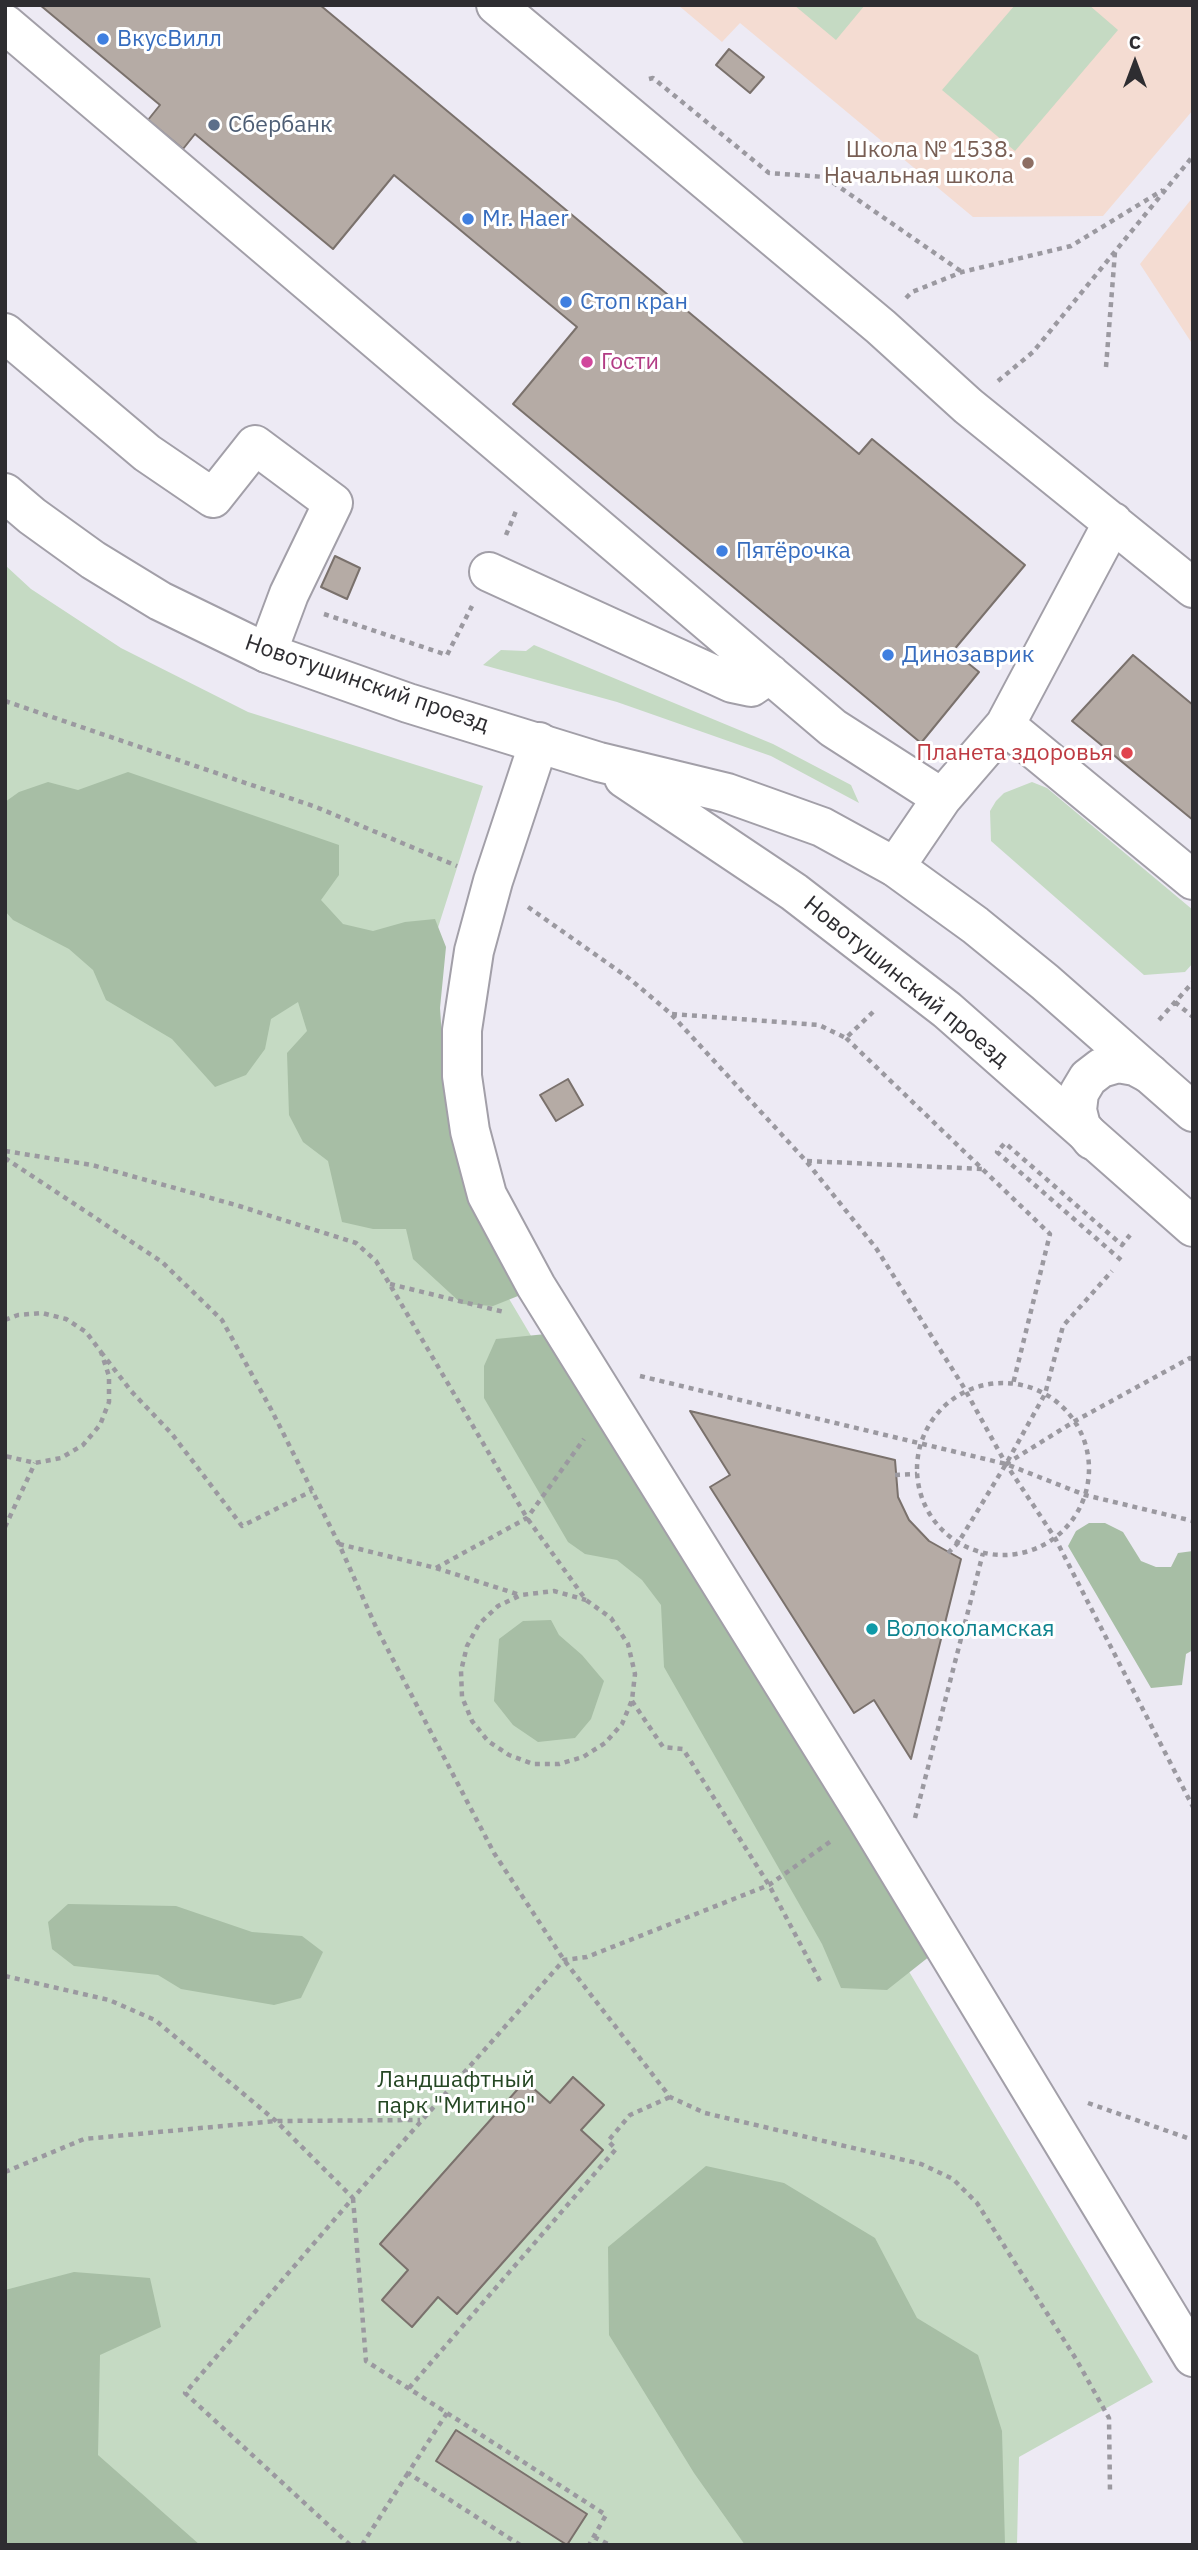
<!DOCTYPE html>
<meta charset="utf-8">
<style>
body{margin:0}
#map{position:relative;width:1198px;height:2550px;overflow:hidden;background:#edeaf4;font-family:"IBM Plex Sans",sans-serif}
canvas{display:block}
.frame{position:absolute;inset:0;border:7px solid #2e2d31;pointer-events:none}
.north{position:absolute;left:1100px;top:28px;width:70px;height:70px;-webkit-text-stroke:5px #fff;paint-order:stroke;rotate:0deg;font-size:19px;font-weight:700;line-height:28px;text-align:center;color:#2e2d31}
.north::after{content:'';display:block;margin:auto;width:24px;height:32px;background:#2e2d31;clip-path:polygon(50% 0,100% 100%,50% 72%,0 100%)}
</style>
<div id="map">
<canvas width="1198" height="2550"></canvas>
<div class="frame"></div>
<div class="north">С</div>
</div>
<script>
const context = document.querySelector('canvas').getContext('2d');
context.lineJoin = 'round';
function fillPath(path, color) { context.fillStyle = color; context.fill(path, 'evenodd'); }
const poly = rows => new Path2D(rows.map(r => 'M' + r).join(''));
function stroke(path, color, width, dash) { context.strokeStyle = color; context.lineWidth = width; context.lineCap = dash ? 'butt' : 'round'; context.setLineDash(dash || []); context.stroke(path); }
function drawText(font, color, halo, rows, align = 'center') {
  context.font = font + ' "IBM Plex Sans",sans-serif'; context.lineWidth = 6; context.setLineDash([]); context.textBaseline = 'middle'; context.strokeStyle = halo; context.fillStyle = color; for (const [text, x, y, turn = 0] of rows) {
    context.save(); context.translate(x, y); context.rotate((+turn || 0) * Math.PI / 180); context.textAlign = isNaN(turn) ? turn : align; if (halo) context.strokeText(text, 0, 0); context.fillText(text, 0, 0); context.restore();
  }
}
const education = poly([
 [678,5,1193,5,1193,110,1103,216,973,217,740,23,722,42],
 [1193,197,1193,345,1140,264]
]);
const green = poly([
 [794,5,865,5,836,40],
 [1015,5,1089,5,1118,30,1015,151,942,90],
 [5,565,31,589,121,648,248,712,483,786,429,956,426,1045,461,1218,1153,2382,1019,2457,1017,2545,5,2545],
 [534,645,773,744,851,785,859,803,771,756,617,702,483,665,501,650,526,651],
 [1032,782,1047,788,1193,910,1193,963,1185,972,1144,975,991,841,990,811,996,801,1004,793]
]);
const forest = poly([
 [128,772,339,845,339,875,321,900,343,924,373,931,405,922,435,919,446,947,440,1008,447,1113,465,1184,523,1294,493,1306,462,1304,413,1259,406,1229,373,1229,342,1222,328,1161,303,1142,289,1115,287,1053,307,1031,298,1002,271,1019,265,1049,246,1075,215,1087,172,1039,106,1000,93,970,69,949,13,920,5,911,5,802,19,792,48,782,78,790],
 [546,1334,930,1956,887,1990,841,1988,822,1944,664,1667,661,1605,642,1580,617,1560,585,1554,568,1542,484,1398,484,1366,496,1339],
 [1089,1523,1105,1523,1123,1532,1141,1561,1156,1567,1171,1567,1178,1553,1193,1551,1193,1650,1186,1654,1182,1685,1151,1688,1068,1546,1076,1531],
 [551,1620,559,1635,582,1655,604,1681,591,1719,575,1738,538,1742,513,1725,494,1701,499,1639,523,1621],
 [68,1904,176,1906,252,1932,302,1936,323,1952,301,1998,274,2005,181,1989,158,1975,74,1966,52,1949,48,1922],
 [706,2166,784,2183,875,2238,917,2318,978,2355,1002,2431,1005,2545,745,2545,694,2473,609,2335,608,2247],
 [74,2272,150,2278,161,2327,100,2355,98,2455,200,2545,5,2545,5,2290]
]);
const building = poly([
 [40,5,320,5,859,454,872,439,1025,565,953,651,979,672,921,743,513,404,577,327,394,175,333,249,195,134,183,149,148,120,160,105,40,5],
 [729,49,764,77,750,93,716,65,729,49],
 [335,556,360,568,347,599,321,587,335,556],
 [1133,655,1193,705,1193,820,1072,721,1133,655],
 [568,1079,583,1105,556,1121,540,1095,568,1079],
 [690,1411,895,1460,898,1497,909,1520,929,1541,961,1559,911,1759,874,1700,854,1713,710,1487,730,1475,690,1411],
 [573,2077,604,2105,581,2130,603,2150,457,2314,438,2297,412,2327,382,2300,408,2270,380,2244,525,2081,550,2103,573,2077],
 [456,2430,587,2514,567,2545,436,2461,456,2430]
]);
const path = poly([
 [649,79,653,78,769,173,825,177,962,272],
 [906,298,912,292,962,272,1071,246,1163,190],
 [1106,367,1115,252],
 [998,381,1033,352,1193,156],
 [506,535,516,511],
 [324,614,447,655,472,606],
 [5,701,316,807,457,866],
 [528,907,630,979,671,1014,806,1161,876,1248,963,1386,1006,1464,1055,1538,1193,1807],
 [1175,1002,1193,1017],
 [672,1014,819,1025,846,1038,873,1012],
 [1159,1020,1193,982],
 [846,1038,1050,1234,1013,1384],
 [5,1151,92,1165,236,1205,356,1243,376,1261,527,1518,586,1600,611,1618,628,1644,635,1674,632,1700,622,1724,605,1743,583,1757,559,1764,533,1764,509,1755,488,1741,472,1721,462,1697,461,1671,467,1646,479,1624,498,1606,521,1595,554,1591,586,1600],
 [5,1158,162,1262,222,1320,272,1411,339,1544,376,1627,494,1853,564,1960,670,2097,705,2113,921,2164,953,2179,977,2203,1076,2359,1109,2418,1110,2491],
 [807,1161,983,1169],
 [1121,1260,997,1152,1005,1143,1122,1245,1130,1235],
 [390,1284,504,1312],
 [5,1320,18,1315,42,1313,66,1319,86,1332,101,1352,109,1376,109,1402,100,1425,83,1445,61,1458,35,1463,5,1456],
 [101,1352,131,1391,172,1434,242,1526,312,1491],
 [640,1376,1006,1464,1085,1495,1193,1521],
 '917 1469a86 86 0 1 1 172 0a86 86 0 1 1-172 0Z',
 [1006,1464,1075,1421,1190,1358,1193,1360],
 [895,1475,917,1474],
 [5,1527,35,1463],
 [339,1544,436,1568,520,1595],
 [948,1553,958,1543,1006,1464,1045,1394,1063,1326,1112,1271],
 [436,1568,527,1518,584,1439],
 [632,1701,663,1747,683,1749,769,1885,821,1983],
 [915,1818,983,1553],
 [5,1976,109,2000,155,2020,276,2121,353,2198,564,1960,587,1957,769,1885,834,1839],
 [1088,2103,1193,2140],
 [5,2172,84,2139,276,2121,420,2120],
 [353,2198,366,2361,606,2515,589,2545],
 [409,2388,616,2149,608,2141,630,2115,670,2097],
 [447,2413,408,2473,520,2545],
 [594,2537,610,2545],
 [350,2545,185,2393,353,2198],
 [362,2545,408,2473]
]);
const minor = poly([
 [496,5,881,327,968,406,1193,588],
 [5,24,833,728,942,798],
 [5,333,147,453,213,498,255,445,333,503,289,594,267,653],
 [489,572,732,683,751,687,770,674],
 [1005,725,1193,880],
 [539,742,493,881,474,951,462,1030,462,1076,470,1131,487,1195,536,1286,866,1817,1193,2357],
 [895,867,942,798,1005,725,1113,522],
 [1092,1140,1081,1126,1077,1110,1079,1093,1088,1078,1101,1068,1118,1063,1135,1066,1150,1074]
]);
const major = poly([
 [5,493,32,516,93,560,160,601,267,653,408,703,599,762,727,793,822,827,895,867,975,925,1045,982,1193,1112],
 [624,778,794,892,947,1010,1193,1227]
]);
const markers = [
 [103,39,7,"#3f7fe0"],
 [214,125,7,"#5c6f8a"],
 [1028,163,7,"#8d6e63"],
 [468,219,7,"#3f7fe0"],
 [566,302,7,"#3f7fe0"],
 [587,362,7,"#d1479c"],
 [722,551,7,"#3f7fe0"],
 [888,655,7,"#3f7fe0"],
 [1127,753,7,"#e0444e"],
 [872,1629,7,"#0f9aa8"]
];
const shopNames = [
 ["ВкусВилл",117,39],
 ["Mr. Haer",482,219],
 ["Стоп кран",580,302],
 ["Пятёрочка",736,551],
 ["Динозаврик",902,655]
];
const serviceNames = [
 ["Сбербанк",228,125]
];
const educationNames = [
 ["Школа № 1538.",1014,150],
 ["Начальная школа",1014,176]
];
const hotelNames = [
 ["Гости",601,362]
];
const streetNames = [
 ["Новотушинский проезд",367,684,19],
 ["Новотушинский проезд",906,982,39]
];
const healthNames = [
 ["Планета здоровья",1113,753]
];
const cultureNames = [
 ["Волоколамская",886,1629]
];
const parkNames = [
 ["Ландшафтный",456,2080],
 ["парк \"Митино\"",456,2106]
];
fillPath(education, '#f4dcd2');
fillPath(green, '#c5dac3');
fillPath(forest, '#a7bea5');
fillPath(building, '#b5aba5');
stroke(building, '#7a716c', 2);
stroke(minor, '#a29fa8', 42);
stroke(major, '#a29fa8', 42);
stroke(path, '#9b99a0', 4.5, [5, 5]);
stroke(minor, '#fff', 38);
stroke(major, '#fff', 38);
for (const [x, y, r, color] of markers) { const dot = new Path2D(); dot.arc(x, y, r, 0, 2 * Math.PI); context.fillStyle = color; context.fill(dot); stroke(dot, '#fff', 2.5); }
drawText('23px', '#366cbe', '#fff', shopNames, 'left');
drawText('23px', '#4e5e75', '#fff', serviceNames, 'left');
drawText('23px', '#785e54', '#fff', educationNames, 'right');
drawText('23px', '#b23c85', '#fff', hotelNames, 'left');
drawText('23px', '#2e2d31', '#fff', streetNames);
drawText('23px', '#be3a42', '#fff', healthNames, 'right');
drawText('23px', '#0d838f', '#fff', cultureNames, 'left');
drawText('23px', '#254723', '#fff', parkNames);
</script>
